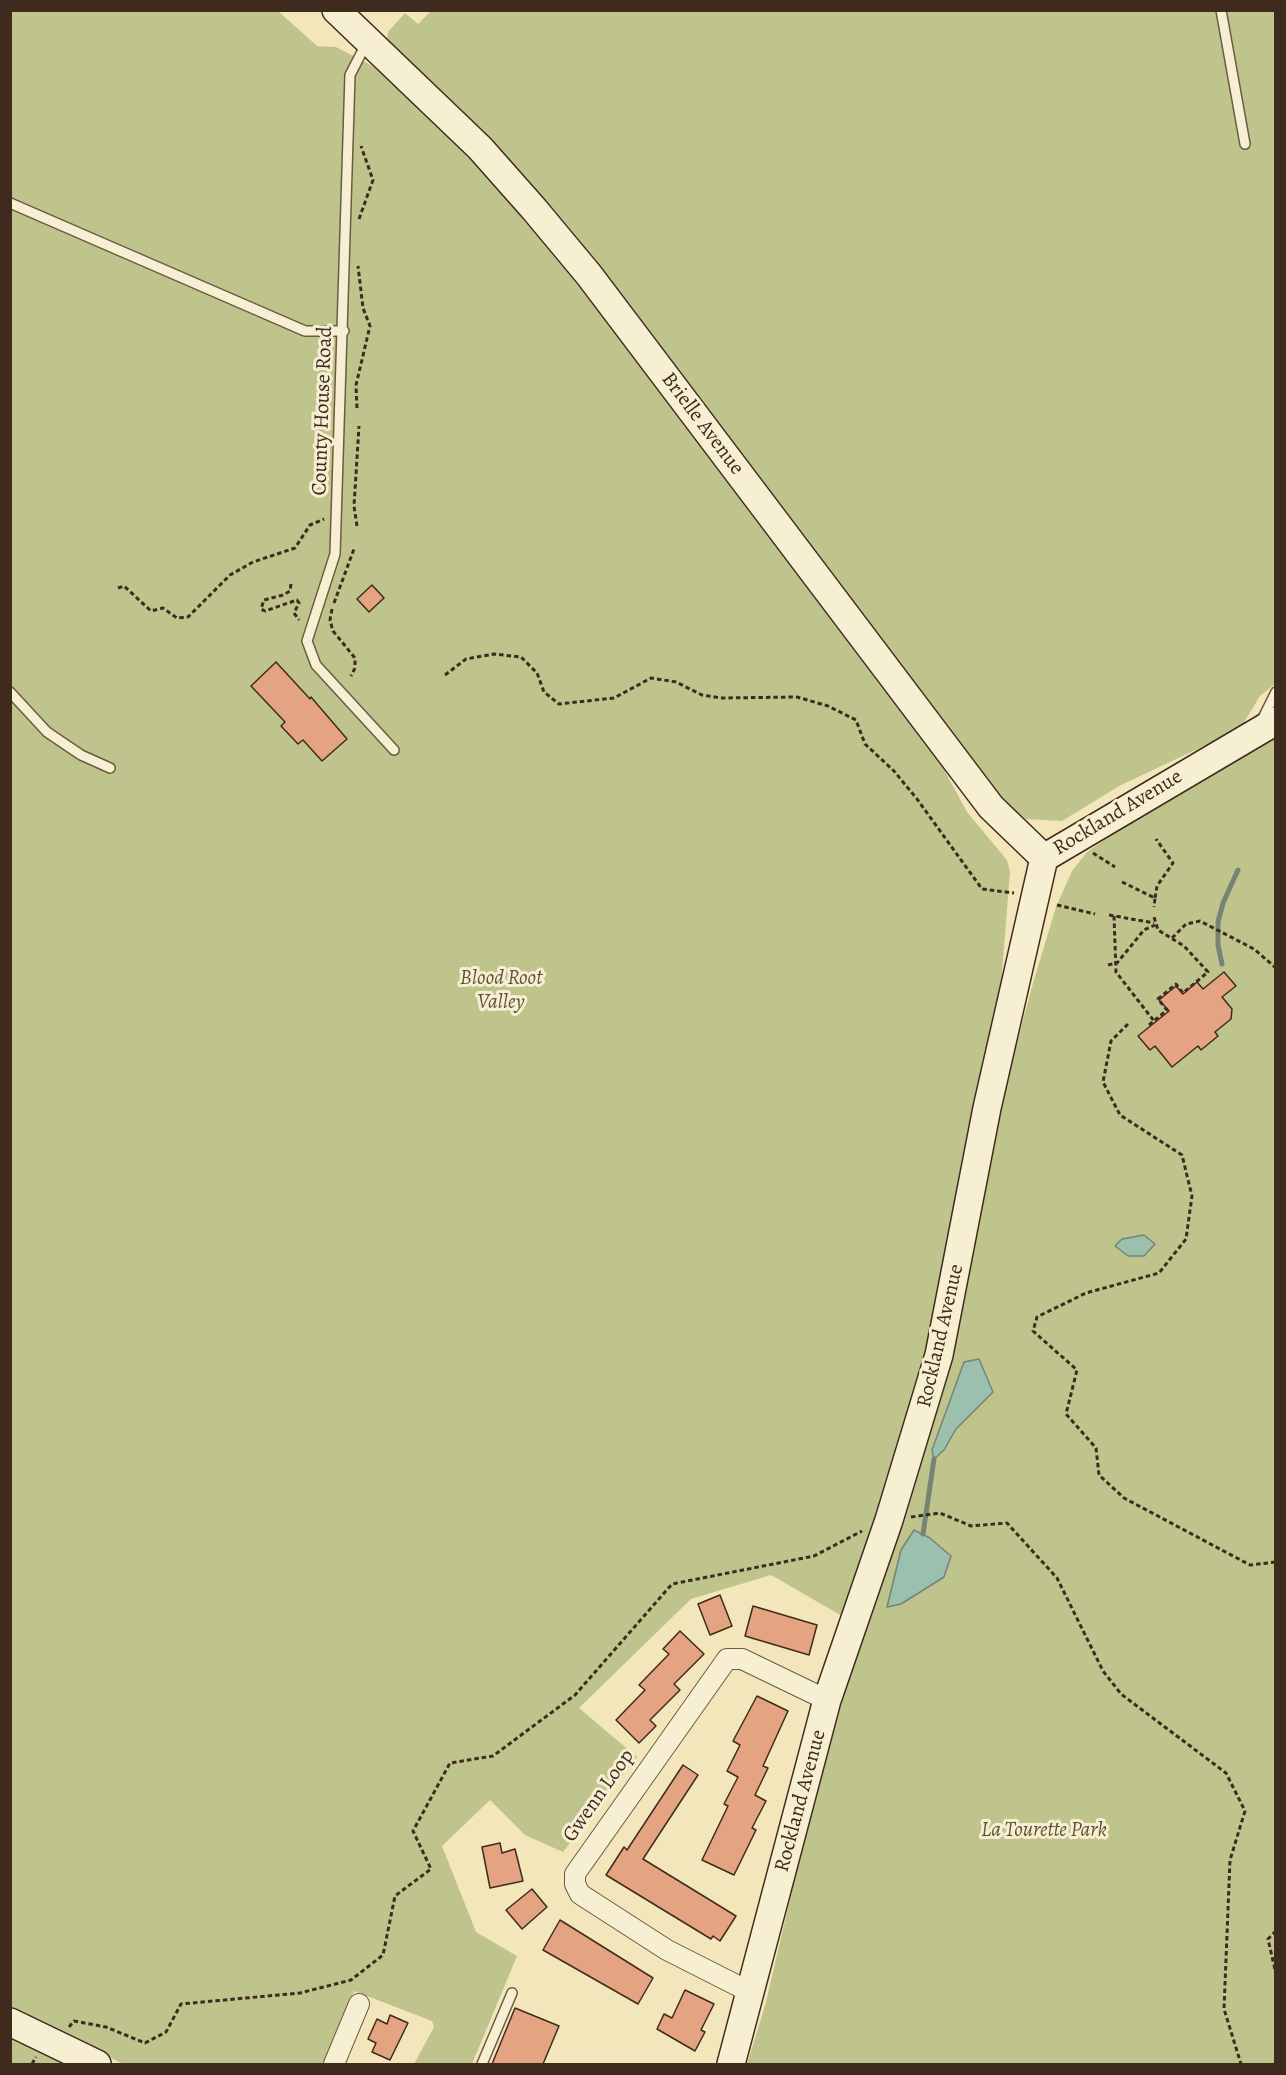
<!DOCTYPE html>
<style>
body{margin:0}
#map{position:relative;width:1286px;height:2075px;overflow:hidden;background:#f3e6ba;font-family:Alegreya,serif}
canvas{display:block}
.frame{position:absolute;inset:0;border:12px solid #3f2b1e;pointer-events:none}
</style>
<div id="map">
<canvas width="1286" height="2075"></canvas>
<div class="frame"></div>
</div>
<script>
const context = document.querySelector('canvas').getContext('2d');
context.lineJoin = 'round';
function fillPath(path, color) { context.fillStyle = color; context.fill(path, 'evenodd'); }
const poly = rows => new Path2D(rows.map(r => 'M' + r).join(''));
function stroke(path, color, width, dash) { context.strokeStyle = color; context.lineWidth = width; context.lineCap = dash ? 'butt' : 'round'; context.setLineDash(dash || []); context.stroke(path); }
function drawText(font, color, halo, rows, align = 'center') {
  context.font = font + ' Alegreya,serif'; context.lineWidth = 6; context.setLineDash([]); context.textBaseline = 'middle'; context.strokeStyle = halo; context.fillStyle = color; for (const [text, x, y, turn = 0] of rows) {
    context.save(); context.translate(x, y); context.rotate((+turn || 0) * Math.PI / 180); context.textAlign = isNaN(turn) ? turn : align; if (halo) context.strokeText(text, 0, 0); context.fillText(text, 0, 0); context.restore();
  }
}
const green = poly([
 [432,10,1275,11,1275,684,1260,696,1243,724,1221,738,1121,785,1062,821,1026,819,1008,807,981,778,574,238,527,180,387,42,388,32,405,13,418,24],
 [10,11,278,11,317,46,336,47,390,75,520,205,933,749,967,812,1007,860,1010,872,998,1022,917,1399,842,1616,771,1575,691,1599,579,1708,637,1757,563,1852,525,1835,490,1800,442,1846,476,1932,517,1956,472,2064,414,2064,434,2027,432,2021,354,1991,323,2064,123,2064,11,2008],
 [1275,735,1275,2064,747,2064,765,2006,817,1784,870,1602,1031,990,1056,907,1072,871,1087,852,1157,804],
 [11,2036,67,2064,11,2064]
]);
const water = poly([
 [1144,1235,1155,1244,1144,1256,1128,1256,1115,1246,1122,1239,1144,1235],
 [979,1359,993,1392,956,1429,944,1450,934,1459,932,1450,964,1362,979,1359],
 [914,1530,930,1538,951,1556,944,1577,901,1604,887,1607,901,1550,914,1530]
]);
const stream = poly([
 [1222,964,1218,945,1218,922,1223,903,1238,870],
 [923,1534,934,1459]
]);
const building = poly([
 [372,585,384,598,369,612,357,599,372,585],
 [276,662,310,699,311,697,347,739,322,761,303,740,298,744,281,726,285,722,251,686,276,662],
 [1224,972,1236,986,1222,997,1232,1009,1231,1019,1215,1032,1218,1036,1201,1050,1198,1046,1172,1067,1155,1046,1150,1050,1138,1036,1169,1011,1159,1000,1176,986,1183,994,1197,982,1203,989,1224,972],
 [720,1595,732,1626,710,1635,698,1604,720,1595],
 [753,1606,817,1625,809,1655,745,1636,753,1606],
 [680,1631,704,1654,674,1684,680,1690,650,1720,656,1726,639,1743,616,1720,645,1690,639,1685,669,1654,663,1649,680,1631],
 [757,1696,788,1711,763,1766,768,1768,755,1795,766,1801,752,1828,756,1830,734,1875,702,1860,728,1806,724,1804,738,1777,727,1771,740,1745,733,1741,757,1696],
 [683,1765,698,1775,643,1859,736,1916,720,1941,713,1936,711,1939,606,1875,624,1847,627,1850,683,1765],
 [500,1843,502,1853,515,1849,523,1881,490,1888,482,1847,500,1843],
 [532,1889,547,1907,522,1929,506,1910,532,1889],
 [560,1920,653,1978,638,2004,543,1950,560,1920],
 [685,1990,714,2004,701,2030,705,2032,695,2051,657,2029,664,2014,672,2018,685,1990],
 [515,2008,559,2026,543,2064,492,2064,515,2008],
 [390,2015,408,2023,390,2060,372,2052,376,2043,368,2039,377,2019,387,2024,390,2015]
]);
const path = poly([
 [359,219,373,180,361,146],
 [357,408,356,385,370,326,363,308,358,266],
 [357,526,354,506,359,426],
 [291,584,290,591,283,595,264,600,261,609,265,611,297,600,299,603,294,613,299,620],
 [118,588,124,586,151,611,163,608,177,618,188,617,230,575,253,562,295,548,310,525,324,519],
 [334,603,354,549],
 [332,609,330,620,333,631,355,658,355,668,351,676],
 [445,675,466,659,494,654,521,657,537,673,544,692,559,704,614,698,651,678,676,682,702,695,722,698,797,697,828,706,856,720,865,744,894,771,917,799,982,889,1014,893],
 [1093,853,1115,867],
 [1122,882,1155,898,1154,907],
 [1155,898,1157,886,1173,863,1156,839],
 [1057,905,1095,914],
 [1109,915,1154,923],
 [1114,916,1116,972,1154,1021],
 [1172,938,1186,924,1200,921,1254,949,1276,968],
 [1108,965,1117,963,1144,930,1155,925],
 [1128,1024,1111,1041,1103,1082,1120,1115,1182,1155,1192,1196,1186,1239,1159,1273,1086,1293,1037,1317,1033,1331,1077,1370,1066,1414,1096,1448,1099,1475,1124,1498,1250,1565,1276,1562],
 [1149,1025,1167,1010,1158,999,1176,984,1183,993,1208,972,1184,946,1158,930,1154,917],
 [911,1517,940,1513,971,1526,1007,1523,1057,1578,1103,1671,1121,1694,1226,1773,1245,1811,1230,1860,1224,2009,1241,2064],
 [1276,1931,1268,1939,1276,1974],
 [69,2027,74,2021,106,2027,145,2043,166,2032,181,2004,300,1993,351,1980,383,1955,395,1896,431,1869,413,1831,450,1763,493,1756,575,1695,672,1584,814,1556,862,1531],
 [32,2064,36,2057],
 [1274,2064,1276,2063]
]);
const lane = poly([
 [1221,10,1245,144],
 [367,42,350,75,335,554,307,641,316,665,394,750],
 [10,203,305,331,344,331],
 [10,692,47,732,81,755,110,768],
 [1262,720,1276,692],
 [482,2064,512,1993]
]);
const street = poly([
 [750,1992,667,1950,580,1894,575,1884,575,1874,727,1659,742,1659,827,1700],
 [334,2064,359,2004]
]);
const secondary = poly([
 [336,10,480,148,534,209,589,275,991,807,1044,858],
 [10,2022,97,2064],
 [731,2064,827,1700,889,1520,939,1355,987,1108,1044,858,1276,721]
]);
const streetNames = [
 ["County House Road",323,411,-88],
 ["Brielle Avenue",702,424,53],
 ["Rockland Avenue",1118,813,-31],
 ["Rockland Avenue",941,1336,-77],
 ["Gwenn Loop",599,1796,-55],
 ["Rockland Avenue",801,1801,-75]
];
const parkNames = [
 ["Blood Root",501,979],
 ["Valley",501,1003],
 ["La Tourette Park",1044,1831]
];
fillPath(green, '#bfc48d');
fillPath(water, '#9bc0ad');
stroke(water, '#768474', 1.5);
stroke(stream, '#768474', 5);
fillPath(building, '#e4a381');
stroke(building, '#3f2b1e', 1.5);
stroke(lane, '#6c5a45', 12);
stroke(street, '#6c5a45', 22);
stroke(secondary, '#3f2b1e', 30);
stroke(path, '#3f2b1e', 3, [4.5, 3]);
stroke(lane, '#f7efd2', 9);
stroke(street, '#f7efd2', 20);
stroke(secondary, '#f7efd2', 27);
drawText('21px', '#3f2b1e', '#f7efd2', streetNames);
drawText('italic 21px', '#5f513a', '#f7efd2', parkNames);
</script>
